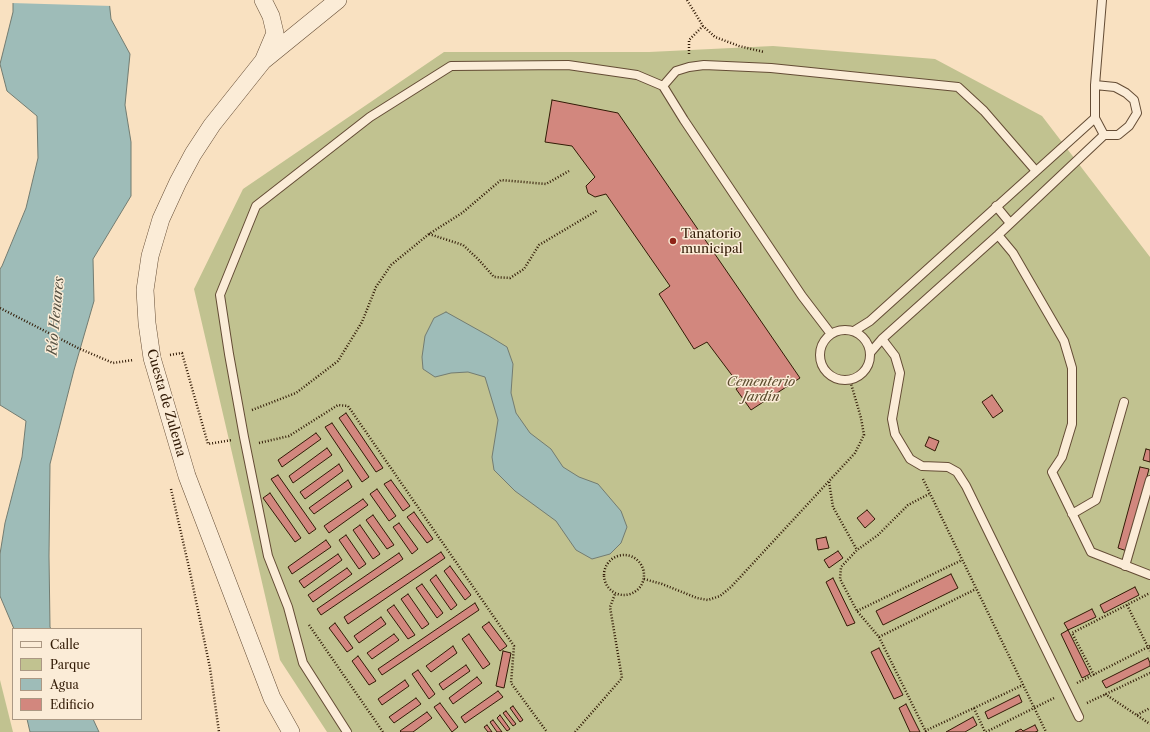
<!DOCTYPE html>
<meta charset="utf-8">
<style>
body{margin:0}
#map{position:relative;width:1150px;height:732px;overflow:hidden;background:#f9e1c1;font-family:"Libre Caslon Text",serif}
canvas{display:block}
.legend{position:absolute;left:12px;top:628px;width:130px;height:92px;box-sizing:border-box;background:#fbecd7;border:1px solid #ab9883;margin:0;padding:5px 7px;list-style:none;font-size:12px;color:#321b06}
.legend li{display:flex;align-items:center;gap:8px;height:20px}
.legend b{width:20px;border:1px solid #ab9883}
</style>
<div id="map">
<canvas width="1150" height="732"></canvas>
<ul class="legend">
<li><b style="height:5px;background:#fbecd7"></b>Calle</li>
<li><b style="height:11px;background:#c1c290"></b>Parque</li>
<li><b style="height:11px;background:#9ebcb8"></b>Agua</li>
<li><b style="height:11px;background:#d2877e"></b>Edificio</li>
</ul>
</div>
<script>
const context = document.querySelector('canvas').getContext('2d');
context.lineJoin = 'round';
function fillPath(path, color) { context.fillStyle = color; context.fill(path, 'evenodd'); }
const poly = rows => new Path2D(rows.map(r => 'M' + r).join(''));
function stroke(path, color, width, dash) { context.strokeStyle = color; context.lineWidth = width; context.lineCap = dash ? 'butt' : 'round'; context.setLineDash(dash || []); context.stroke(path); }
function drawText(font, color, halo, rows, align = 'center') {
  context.font = font + ' "Libre Caslon Text",serif'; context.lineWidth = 3; context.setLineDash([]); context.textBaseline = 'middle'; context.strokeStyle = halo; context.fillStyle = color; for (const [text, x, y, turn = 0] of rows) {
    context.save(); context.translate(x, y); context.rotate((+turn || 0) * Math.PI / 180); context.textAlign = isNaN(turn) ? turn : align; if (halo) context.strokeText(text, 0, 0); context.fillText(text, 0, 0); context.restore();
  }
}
const green = poly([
 [773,46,935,59,1042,116,1150,257,1150,732,327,732,280,660,194,289,243,189,444,52,649,52],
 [0,680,13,732,0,732]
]);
const water = poly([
 [13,0,109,0,111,19,130,54,125,105,131,142,131,196,93,259,94,301,74,370,50,464,49,556,50,627,51,629,14,629,0,596,0,554,5,523,22,457,26,421,0,405,0,269,2,266,26,208,38,158,37,116,7,91,0,64,13,12,13,0],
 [446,312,489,336,507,347,513,364,511,393,516,413,530,433,551,449,563,467,579,477,598,484,621,511,627,527,621,543,610,554,592,559,576,550,556,521,515,491,494,470,492,457,498,420,485,377,468,372,451,373,435,377,423,369,422,357,425,336,434,318,446,312],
 [27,719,93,719,99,732,30,732,27,719]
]);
const pier = poly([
 [11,0,111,0,112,6,11,3]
]);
const building = poly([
 [552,100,618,113,800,378,751,410,736,389,740,386,707,342,694,349,659,294,670,286,606,194,595,197,588,193,586,186,595,177,572,146,545,142,552,100],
 [992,395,1003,411,993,418,982,402,992,395],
 [346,413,383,468,376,472,339,418,346,413],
 [332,423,369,477,362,482,325,427,332,423],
 [316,433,321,439,282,467,278,460,316,433],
 [929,437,939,441,935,451,925,446,929,437],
 [327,448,332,455,293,483,289,476,327,448],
 [1146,449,1150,450,1150,462,1143,460,1146,449],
 [339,464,343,471,305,499,300,492,339,464],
 [1140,467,1149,469,1127,551,1118,548,1140,467],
 [278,475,316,529,309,534,271,479,278,475],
 [348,480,352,487,314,514,309,508,348,480],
 [391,480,410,506,403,511,384,484,391,480],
 [377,489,396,516,389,521,370,494,377,489],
 [270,493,301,538,295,542,263,498,270,493],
 [363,499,368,505,329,533,324,526,363,499],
 [867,510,875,519,865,528,857,518,867,510],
 [414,512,433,539,427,543,407,517,414,512],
 [373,515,394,545,387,549,366,520,373,515],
 [399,523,418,549,412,554,393,527,399,523],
 [360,525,380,554,373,559,353,530,360,525],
 [346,535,366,564,359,569,339,540,346,535],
 [826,537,829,548,818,550,816,539,826,537],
 [326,540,331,547,292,574,288,567,326,540],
 [838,551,843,558,829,568,824,560,838,551],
 [441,552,445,558,348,624,344,617,441,552],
 [399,553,403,559,321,615,317,609,399,553],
 [338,554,342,560,304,588,299,581,338,554],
 [450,566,471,595,465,600,444,571,450,566],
 [347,568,352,574,313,602,308,595,347,568],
 [951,574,958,588,883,625,876,611,951,574],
 [436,575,457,605,451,610,430,580,436,575],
 [833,578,855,623,847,626,826,582,833,578],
 [422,584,443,613,437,618,416,588,422,584],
 [1135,587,1139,595,1104,613,1100,605,1135,587],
 [408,594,429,624,422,629,401,599,408,594],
 [475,603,479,610,382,675,378,669,475,603],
 [394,605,415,635,408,639,387,610,394,605],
 [1092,609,1096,617,1068,630,1064,623,1092,609],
 [381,617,386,624,359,643,354,636,381,617],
 [489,622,507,646,500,651,482,627,489,622],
 [335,623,353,648,347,652,329,628,335,623],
 [1068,630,1090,674,1082,678,1061,634,1068,630],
 [394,634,399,640,372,659,367,653,394,634],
 [469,634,490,664,483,669,462,639,469,634],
 [453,646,457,653,431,672,426,666,453,646],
 [879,648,903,695,894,699,871,652,879,648],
 [503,651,511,653,504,688,496,686,503,651],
 [358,656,376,681,369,685,352,661,358,656],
 [1148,658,1150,663,1150,666,1106,688,1102,681,1148,658],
 [466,665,470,671,443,690,439,684,466,665],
 [418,670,435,694,429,699,412,674,418,670],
 [477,677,482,683,453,704,449,698,477,677],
 [405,680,409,686,382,705,378,699,405,680],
 [498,691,503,697,465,723,461,717,498,691],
 [1019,695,1022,702,988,719,985,712,1019,695],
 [416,698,421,704,394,723,389,717,416,698],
 [440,703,458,727,452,732,434,707,440,703],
 [906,704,920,732,910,732,899,708,906,704],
 [513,706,523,720,520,722,510,708,513,706],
 [506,711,516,724,513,726,503,713,506,711],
 [427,712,432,718,413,732,401,732,400,731,427,712],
 [500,715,510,729,507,731,497,718,500,715],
 [973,717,977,725,965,732,946,732,973,717],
 [493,720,502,732,497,732,490,722,493,720],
 [487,725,492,732,488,732,484,727,487,725],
 [1035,725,1038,731,1035,732,1015,732,1021,729,1023,731,1035,725]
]);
const path = poly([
 [687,0,703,26,715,37,739,46,764,52],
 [689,54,689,40,703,26],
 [429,234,463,245,478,259,494,277,510,278,524,269,539,245,598,210],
 [0,308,78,348,113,363,133,360],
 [170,355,182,353,208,444,232,440],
 [252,410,296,393,338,361,362,322,376,287,391,265,429,234,462,213,501,180,546,184,569,171],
 [259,443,289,436,338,405,348,406,514,646,511,683,547,732],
 [923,479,1046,732],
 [829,482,833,507,857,550],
 [171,489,190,572,210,668,219,732],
 '604 575a20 20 0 1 1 40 0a20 20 0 1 1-40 0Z',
 [644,579,662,584,697,598,708,600,720,596,731,587,855,453,864,435,861,418,850,380],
 [1127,605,1150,651],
 [857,611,962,560],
 [309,625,383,732],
 [879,637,976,589],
 [1094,675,1072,633,1150,593],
 [1077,683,1150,646],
 [1105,694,1150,724],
 [1087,703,1150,673],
 [974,708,985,732],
 [1137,715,1150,708],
 [925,731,1023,685],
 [575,732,622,678,610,607,615,594],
 [926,732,879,637,857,611,840,579,841,567,857,550,878,535,908,505,929,494],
 [986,732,1054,698]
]);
const service = poly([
 [1102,0,1095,85,1095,118,1104,135],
 [663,86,676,71,689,67,704,65,771,68,958,87,984,111,1036,171],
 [996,206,1010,223],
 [998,235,1013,253,1064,341,1072,368,1072,424,1062,457,1052,472,1091,552,1150,575],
 '820 355a25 25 0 1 1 50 0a25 25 0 1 1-50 0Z',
 [854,331,870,321,1095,118],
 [882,339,895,356,900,373,892,419,895,434,910,459,922,466,948,467,957,472,966,486,1079,717],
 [870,353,882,339,998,235,1104,135,1118,135,1129,126,1137,113,1134,100,1126,93,1115,87,1095,85],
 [1072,514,1096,500,1124,402],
 [1125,566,1150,480],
 [347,732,303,663,288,607,268,556,244,437,229,354,220,295,256,206,370,117,451,66,568,65,637,75,663,86,684,120,802,296,831,334]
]);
const minor = poly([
 [263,0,271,16,275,33,264,59],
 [291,732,272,698,187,476,152,358,147,323,145,290,150,256,161,219,178,182,193,154,212,125,263,61,338,0]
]);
const markers = [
 [673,241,4,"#8f2418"]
];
const poiNames = [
 ["Tanatorio",681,234],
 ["municipal",681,249]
];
const parkNames = [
 ["Cementerio",761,382],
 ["Jardín",761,397]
];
const streetNames = [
 ["Cuesta de Zulema",166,403,74]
];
const waterNames = [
 ["Río Henares",56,316,-85]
];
fillPath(green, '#c1c290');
fillPath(water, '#9ebcb8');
stroke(water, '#737c71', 1);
fillPath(pier, '#f9e1c1');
fillPath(building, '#d2877e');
stroke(building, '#321b06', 1);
stroke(service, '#644c35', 10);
stroke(minor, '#644c35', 18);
stroke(path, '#321b06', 2.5, [1, 2]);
stroke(service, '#fbecd7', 8);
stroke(minor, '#fbecd7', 17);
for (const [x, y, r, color] of markers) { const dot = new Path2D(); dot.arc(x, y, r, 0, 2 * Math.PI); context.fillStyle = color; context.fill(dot); stroke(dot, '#fbecd7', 1.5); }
drawText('13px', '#321b06', '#fbecd7', poiNames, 'left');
drawText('italic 13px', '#5d4d2f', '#fbecd7', parkNames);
drawText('13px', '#321b06', '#fbecd7', streetNames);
drawText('italic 14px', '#585344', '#fbecd7', waterNames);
</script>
